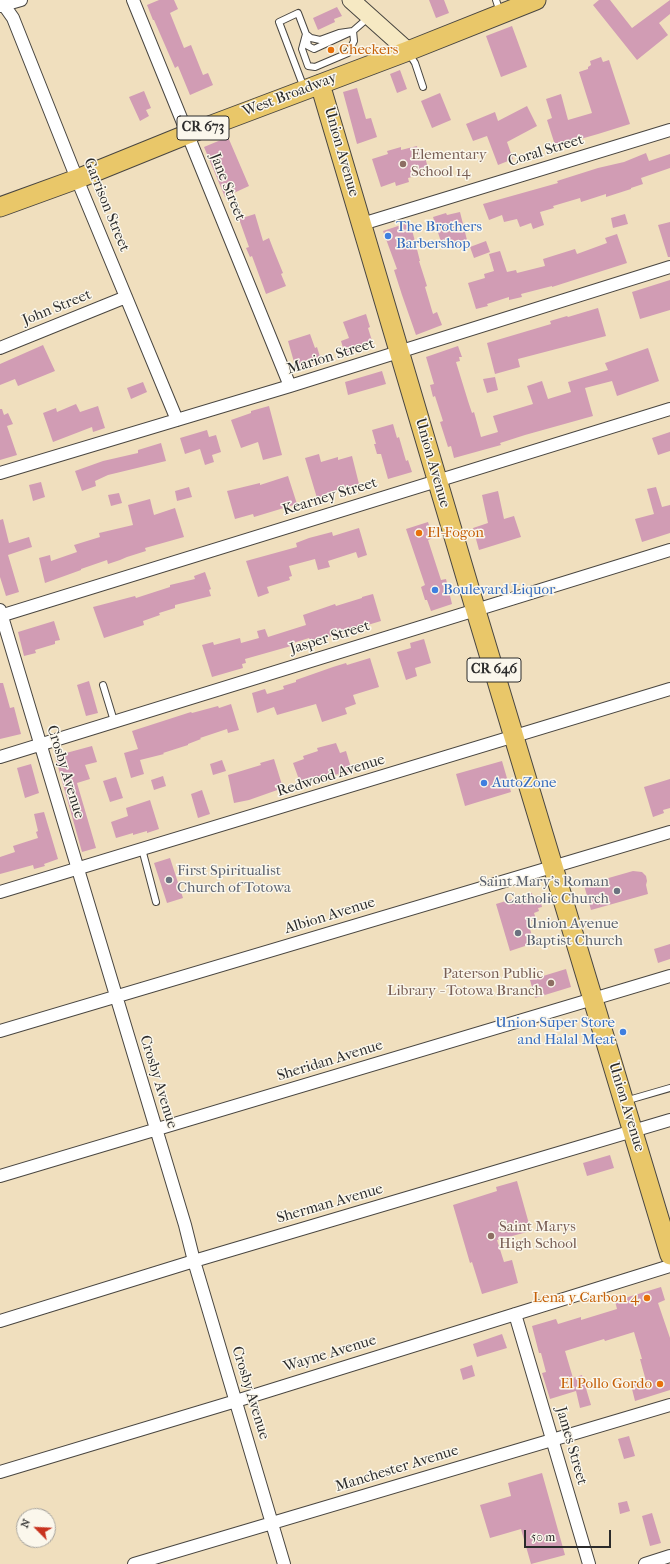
<!DOCTYPE html>
<style>
body{margin:0}
#map{position:relative;width:670px;height:1564px;overflow:hidden;background:#f0dfbe;font-family:"IM FELL French Canon",serif}
canvas{display:block}
.north{position:absolute;left:16px;top:1508px;width:40px;height:40px;box-sizing:border-box;background:#fbf7ec;border:1px solid #a8a59f;border-radius:50%;rotate:294deg;font-size:11px;font-weight:700;line-height:16px;text-align:center;color:#2b2b2b}
.north::after{content:'';display:block;margin:auto;width:14px;height:18px;background:#c8321e;clip-path:polygon(50% 0,100% 100%,50% 72%,0 100%)}
.scale{position:absolute;left:524px;top:1530px;width:87px;height:18px;box-sizing:border-box;border:2px solid #2b2b2b;border-top:0;padding-left:5px;font-size:12px;line-height:14px;white-space:nowrap;color:#2b2b2b;-webkit-text-stroke:3px #fbf7ec;paint-order:stroke}
</style>
<div id="map">
<canvas width="670" height="1564"></canvas>
<div class="north">N</div>
<div class="scale">50 m</div>
</div>
<script>
const context = document.querySelector('canvas').getContext('2d');
context.lineJoin = 'round';
function fillPath(path, color) { context.fillStyle = color; context.fill(path, 'evenodd'); }
const poly = rows => new Path2D(rows.map(r => 'M' + r).join(''));
function stroke(path, color, width, dash) { context.strokeStyle = color; context.lineWidth = width; context.lineCap = dash ? 'butt' : 'round'; context.setLineDash(dash || []); context.stroke(path); }
function drawText(font, color, halo, rows, align = 'center') {
  context.font = font + ' "IM FELL French Canon",serif'; context.lineWidth = 3; context.setLineDash([]); context.textBaseline = 'middle'; context.strokeStyle = halo; context.fillStyle = color; for (const [text, x, y, turn = 0] of rows) {
    context.save(); context.translate(x, y); context.rotate((+turn || 0) * Math.PI / 180); context.textAlign = isNaN(turn) ? turn : align; if (halo) context.strokeText(text, 0, 0); context.fillText(text, 0, 0); context.restore();
  }
}
const building = poly([
 [159,0,174,0,178,9,170,13,184,48,191,45,203,75,208,73,213,85,190,95,178,66,175,68,154,20,153,20,147,5],
 [429,0,444,0,449,13,436,18],
 [599,0,610,0,632,28,670,0,670,14,659,23,668,35,637,60,593,5],
 [337,7,342,16,334,19,335,22,318,30,313,18],
 [512,26,527,67,501,77,486,36],
 [601,57,603,62,609,60,630,124,598,134,577,140,577,138,555,145,547,120,552,118,546,99,561,94,568,120,592,113,579,72,588,69,588,67,591,65,590,61],
 [400,70,407,89,397,93,390,74],
 [357,88,366,119,371,118,377,137,357,144,343,92],
 [144,91,151,108,146,110,149,116,140,121,129,97],
 [440,93,451,120,432,128,421,101],
 [527,106,537,126,507,142,513,159,498,165,487,136,473,141,466,124,495,112,498,121],
 [228,137,249,186,225,197,204,147],
 [417,146,418,152,423,150,428,168,422,170,423,174,408,178,409,182,396,186,395,182,381,187,372,159,388,154,387,151,401,147,401,150],
 [646,153,649,161,670,154,670,168,641,178,643,184,631,188,631,189,606,197,606,194,581,202,580,198,553,206,554,208,540,212,544,225,533,229,531,223,520,227,517,219,504,222,502,215,489,220,483,204,558,183,557,181,598,168,624,162],
 [460,212,467,240,443,248,433,217,446,213,447,215],
 [255,214,263,241,269,238,274,251,283,273,281,274,286,286,266,294,252,256,250,257,246,248,249,247,239,219],
 [625,214,628,224,613,228,611,218],
 [410,222,420,261,419,261,427,286,425,287,433,314,437,312,442,325,416,335,402,295,394,270,397,269,383,231],
 [670,222,670,257,668,257,658,225],
 [617,234,627,263,552,287,552,286,521,294,522,297,509,300,509,297,487,304,488,306,476,309,468,283,485,278,484,274,494,271,489,254,500,251,507,272,516,270,517,273,545,266,543,259,575,249,577,254,607,243,605,238],
 [486,241,490,252,474,258,470,247],
 [670,280,670,310,640,319,632,292],
 [598,308,606,336,518,359,520,367,495,374,487,343,551,324,550,321,567,316,568,317],
 [366,314,370,327,368,328,373,344,345,354,341,341,349,338,343,322],
 [310,334,315,348,317,347,321,360,296,369,288,341],
 [43,345,55,371,18,386,15,379,0,385,0,364],
 [458,346,462,357,459,357,460,361,456,362,468,401,472,413,474,412,481,437,498,432,493,416,533,404,527,386,542,381,548,399,571,392,568,382,608,370,605,363,648,348,659,381,617,396,612,381,585,388,593,416,525,435,500,443,501,445,454,458,451,446,448,447,440,422,443,421,435,396,433,397,430,385,434,384,426,357],
 [382,371,386,384,348,395,345,382],
 [495,377,498,390,487,393,483,379],
 [143,382,147,392,131,399,127,388],
 [76,404,80,412,98,406,105,428,93,432,92,427,53,442,43,413,56,408,57,412],
 [269,406,282,455,263,460,258,442,241,448,231,420,251,413,251,411],
 [0,409,2,409,4,415,8,413,13,424,7,426,17,455,0,460],
 [393,424,397,438,399,437,406,461,408,460,412,472,388,479,381,454,377,454,374,444,376,444,372,430],
 [207,430,209,437,216,435,221,452,212,455,214,462,205,465,200,449,185,454,180,438],
 [670,432,670,451,658,455,652,438],
 [161,443,166,461,108,475,95,481,96,486,82,491,75,471,103,461,138,453,138,450],
 [319,454,321,462,338,457,338,460,352,456,359,484,330,492,331,493,317,498,305,458],
 [288,476,297,504,254,517,253,514,235,519,227,491,260,483,260,485],
 [41,482,45,497,33,501,29,485],
 [189,487,192,497,177,501,175,491],
 [656,487,662,507,670,505,670,533,642,542,635,519,654,514,647,489],
 [498,491,504,519,514,516,521,537,479,550,473,528,488,523,482,495],
 [119,493,122,503,111,506,108,495],
 [150,499,154,515,175,508,184,537,145,548,146,551,127,557,120,560,108,564,107,560,81,569,81,570,45,583,39,558,50,555,51,561,77,552,74,545,100,537,99,533,133,525,128,505],
 [3,519,9,543,29,537,32,547,8,555,19,592,6,596,0,577,0,520],
 [428,522,433,538,428,540,441,580,446,579,452,604,431,611,427,600,425,600,421,587,425,585,406,529],
 [359,528,367,555,358,558,356,552,328,561,330,567,318,570,315,559,289,566,292,576,289,577,290,580,267,587,269,593,258,597,246,561,297,547,296,543,309,538,332,532,333,536],
 [205,572,211,589,209,590,211,596,175,605,175,608,159,613,160,615,143,621,144,625,104,638,93,607,135,596,136,598,170,587,170,585,195,579,194,576],
 [373,594,381,621,311,642,309,638,290,644,291,646,245,659,246,663,242,664,243,668,212,677,202,645,213,642,214,645,240,638,241,643,259,638,257,631,265,629,268,637,306,625,303,615,335,604,336,606,362,598,362,597],
 [54,621,60,640,55,641,55,644,35,650,36,653,24,656,18,632],
 [424,639,431,663,415,668,417,676,406,680,397,652,411,648,410,643],
 [370,658,379,687,353,695,356,704,345,708,347,714,322,722,316,704,277,715,274,707,257,713,252,693,265,689,267,694,284,689,283,686,296,682,296,680,333,667,346,663,347,665],
 [89,681,98,713,86,716,77,685],
 [0,683,3,683,10,708,14,707,21,734,0,739],
 [231,704,239,730,228,733,227,729,200,738,201,739,188,744,188,745,163,753,164,754,140,760,144,774,131,778,124,753,138,749,132,731,191,712,192,713,218,706,219,708],
 [336,743,340,753,346,751,352,771,338,775,338,774,301,785,293,763,304,759,303,756,318,751,317,748],
 [92,746,97,762,85,765,90,779,77,783,96,848,82,852,55,756],
 [274,759,283,788,249,800,234,803,228,775,261,765,260,763],
 [222,760,226,771,213,775,210,764],
 [502,761,511,792,465,806,456,774],
 [31,764,39,793,25,798,17,768],
 [163,776,166,786,154,790,151,780],
 [116,777,123,798,110,802,103,781],
 [670,779,670,808,663,810,664,813,653,817,644,787],
 [202,790,210,814,198,818,191,794],
 [150,800,159,829,147,833,147,831,133,835,133,833,116,838,111,822,128,816,126,808],
 [44,812,58,859,44,864,45,866,34,869,33,865,0,874,0,857,15,852,13,846,38,838,36,832,38,831,34,814],
 [170,858,183,898,167,903,154,863],
 [633,871,642,872,646,876,647,881,646,885,648,894,591,910,584,885],
 [532,893,533,897,539,896,542,907,538,908,539,911,534,913,536,919,528,922,534,943,510,951,496,904],
 [670,944,670,959,658,963,654,949],
 [566,969,571,987,535,998,530,980],
 [610,1155,614,1168,587,1176,583,1163],
 [517,1181,531,1231,497,1240,504,1262,512,1260,518,1283,482,1294,472,1262,470,1263,453,1205,497,1191,496,1187],
 [661,1287,665,1300,658,1303,670,1338,670,1390,635,1401,631,1385,646,1381,640,1359,642,1359,634,1332,605,1341,604,1339,565,1351,573,1378,582,1375,591,1405,580,1408,576,1391,550,1399,542,1373,546,1372,541,1353,539,1353,532,1326,556,1319,558,1324,581,1317,581,1320,617,1309,615,1301],
 [502,1334,507,1348,477,1357,473,1344],
 [472,1365,475,1376,463,1380,460,1369],
 [629,1436,635,1456,624,1459,618,1439],
 [542,1473,565,1555,531,1564,521,1529,490,1538,480,1505,511,1496,508,1483],
 [627,1501,630,1511,620,1514,618,1503],
 [652,1513,661,1543,650,1546,642,1516]
]);
const lane = poly([
 [496,0,500,12],
 [306,34,311,38,320,40,339,33,353,31,369,17],
 [408,52,415,63,423,87],
 [304,88,279,22,298,13,306,34,308,46,314,49,353,31,354,41,348,53,315,67,308,66,302,49,306,34],
 [103,685,114,721],
 [142,849,156,902],
 [625,1101,670,1088]
]);
const street = poly([
 [133,0,290,386],
 [0,4,6,8,13,18,77,179,177,420],
 [0,6,21,0],
 [362,224,670,130],
 [0,348,126,297],
 [0,473,290,386,670,267],
 [0,610,185,1225,194,1261,284,1564],
 [0,616,670,409],
 [0,757,670,550],
 [0,892,670,689],
 [0,1031,670,832],
 [0,1176,670,976],
 [515,1314,589,1564],
 [0,1321,194,1261,670,1120],
 [0,1472,236,1401,670,1266],
 [134,1564,670,1405],
 [645,1564,670,1556]
]);
const secondary = poly([
 [351,0,408,51]
]);
const primary = poly([
 [320,84,476,611,670,1255],
 [0,207,77,179,188,134,408,51,536,0]
]);
const markers = [
 [331,50,4,"#e8710a"],
 [403,164,4,"#8d6e63"],
 [388,236,4,"#3f7fe0"],
 [419,533,4,"#e8710a"],
 [435,590,4,"#3f7fe0"],
 [484,783,4,"#3f7fe0"],
 [169,880,4,"#6b7280"],
 [617,891,4,"#6b7280"],
 [518,933,4,"#6b7280"],
 [551,983,4,"#8d6e63"],
 [623,1032,4,"#3f7fe0"],
 [491,1236,4,"#8d6e63"],
 [647,1298,4,"#e8710a"],
 [660,1384,4,"#e8710a"]
];
const shields = [
 [203,128,52],
 [494,670,54]
];
const shieldNames = [
 ["CR 673",203,128],
 ["CR 646",494,670]
];
const foodNames = [
 ["Checkers",339,50],
 ["El-Fogon",427,533],
 ["Lena y Carbon 4",639,1298,"right"],
 ["El Pollo Gordo",652,1384,"right"]
];
const streetNames = [
 ["West Broadway",290,95,-21],
 ["Coral Street",546,151,-17],
 ["Union Avenue",341,152,74],
 ["Jane Street",227,187,68],
 ["Garrison Street",106,205,68],
 ["John Street",57,308,-22],
 ["Marion Street",331,357,-17],
 ["Union Avenue",432,463,74],
 ["Kearney Street",330,497,-17],
 ["Jasper Street",330,638,-17],
 ["Crosby Avenue",65,772,73],
 ["Redwood Avenue",331,776,-17],
 ["Albion Avenue",330,916,-17],
 ["Sheridan Avenue",330,1061,-17],
 ["Crosby Avenue",158,1082,73],
 ["Union Avenue",626,1107,73],
 ["Sherman Avenue",330,1204,-16],
 ["Wayne Avenue",330,1354,-17],
 ["Crosby Avenue",250,1393,73],
 ["James Street",571,1446,74],
 ["Manchester Avenue",397,1469,-17]
];
const educationNames = [
 ["Elementary",411,155],
 ["School 14",411,172],
 ["Paterson Public",543,974,"right"],
 ["Library - Totowa Branch",543,991,"right"],
 ["Saint Marys",499,1227],
 ["High School",499,1244]
];
const shopNames = [
 ["The Brothers",396,227],
 ["Barbershop",396,244],
 ["Boulevard Liquor",443,590],
 ["AutoZone",492,783],
 ["Union Super Store",615,1023,"right"],
 ["and Halal Meat",615,1040,"right"]
];
const worshipNames = [
 ["First Spiritualist",177,871],
 ["Church of Totowa",177,888],
 ["Saint Mary's Roman",609,882,"right"],
 ["Catholic Church",609,899,"right"],
 ["Union Avenue",526,924],
 ["Baptist Church",526,941]
];
fillPath(building, '#d19cb4');
stroke(lane, '#494641', 8);
stroke(street, '#494641', 14);
stroke(secondary, '#494641', 19);
stroke(primary, '#494641', 21);
stroke(lane, '#fff', 6);
stroke(street, '#fff', 12);
stroke(secondary, '#f6e9c3', 17);
stroke(primary, '#e9c769', 19);
for (const [x, y, r, color] of markers) { const dot = new Path2D(); dot.arc(x, y, r, 0, 2 * Math.PI); context.fillStyle = color; context.fill(dot); stroke(dot, '#fbf7ec', 1.5); }
for (const [x, y, w] of shields) { const box = new Path2D(); box.roundRect(x - w / 2, y - 12, w, 24, 3); context.fillStyle = '#fbf7ec'; context.fill(box); stroke(box, '#2b2b2b', 1); }
drawText('bold 14px', '#2b2b2b', null, shieldNames);
drawText('15px', '#c56008', '#fbf7ec', foodNames, 'left');
drawText('15px', '#2b2b2b', '#fbf7ec', streetNames);
drawText('15px', '#785e54', '#fbf7ec', educationNames, 'left');
drawText('15px', '#366cbe', '#fbf7ec', shopNames, 'left');
drawText('15px', '#5b616d', '#fbf7ec', worshipNames, 'left');
</script>
